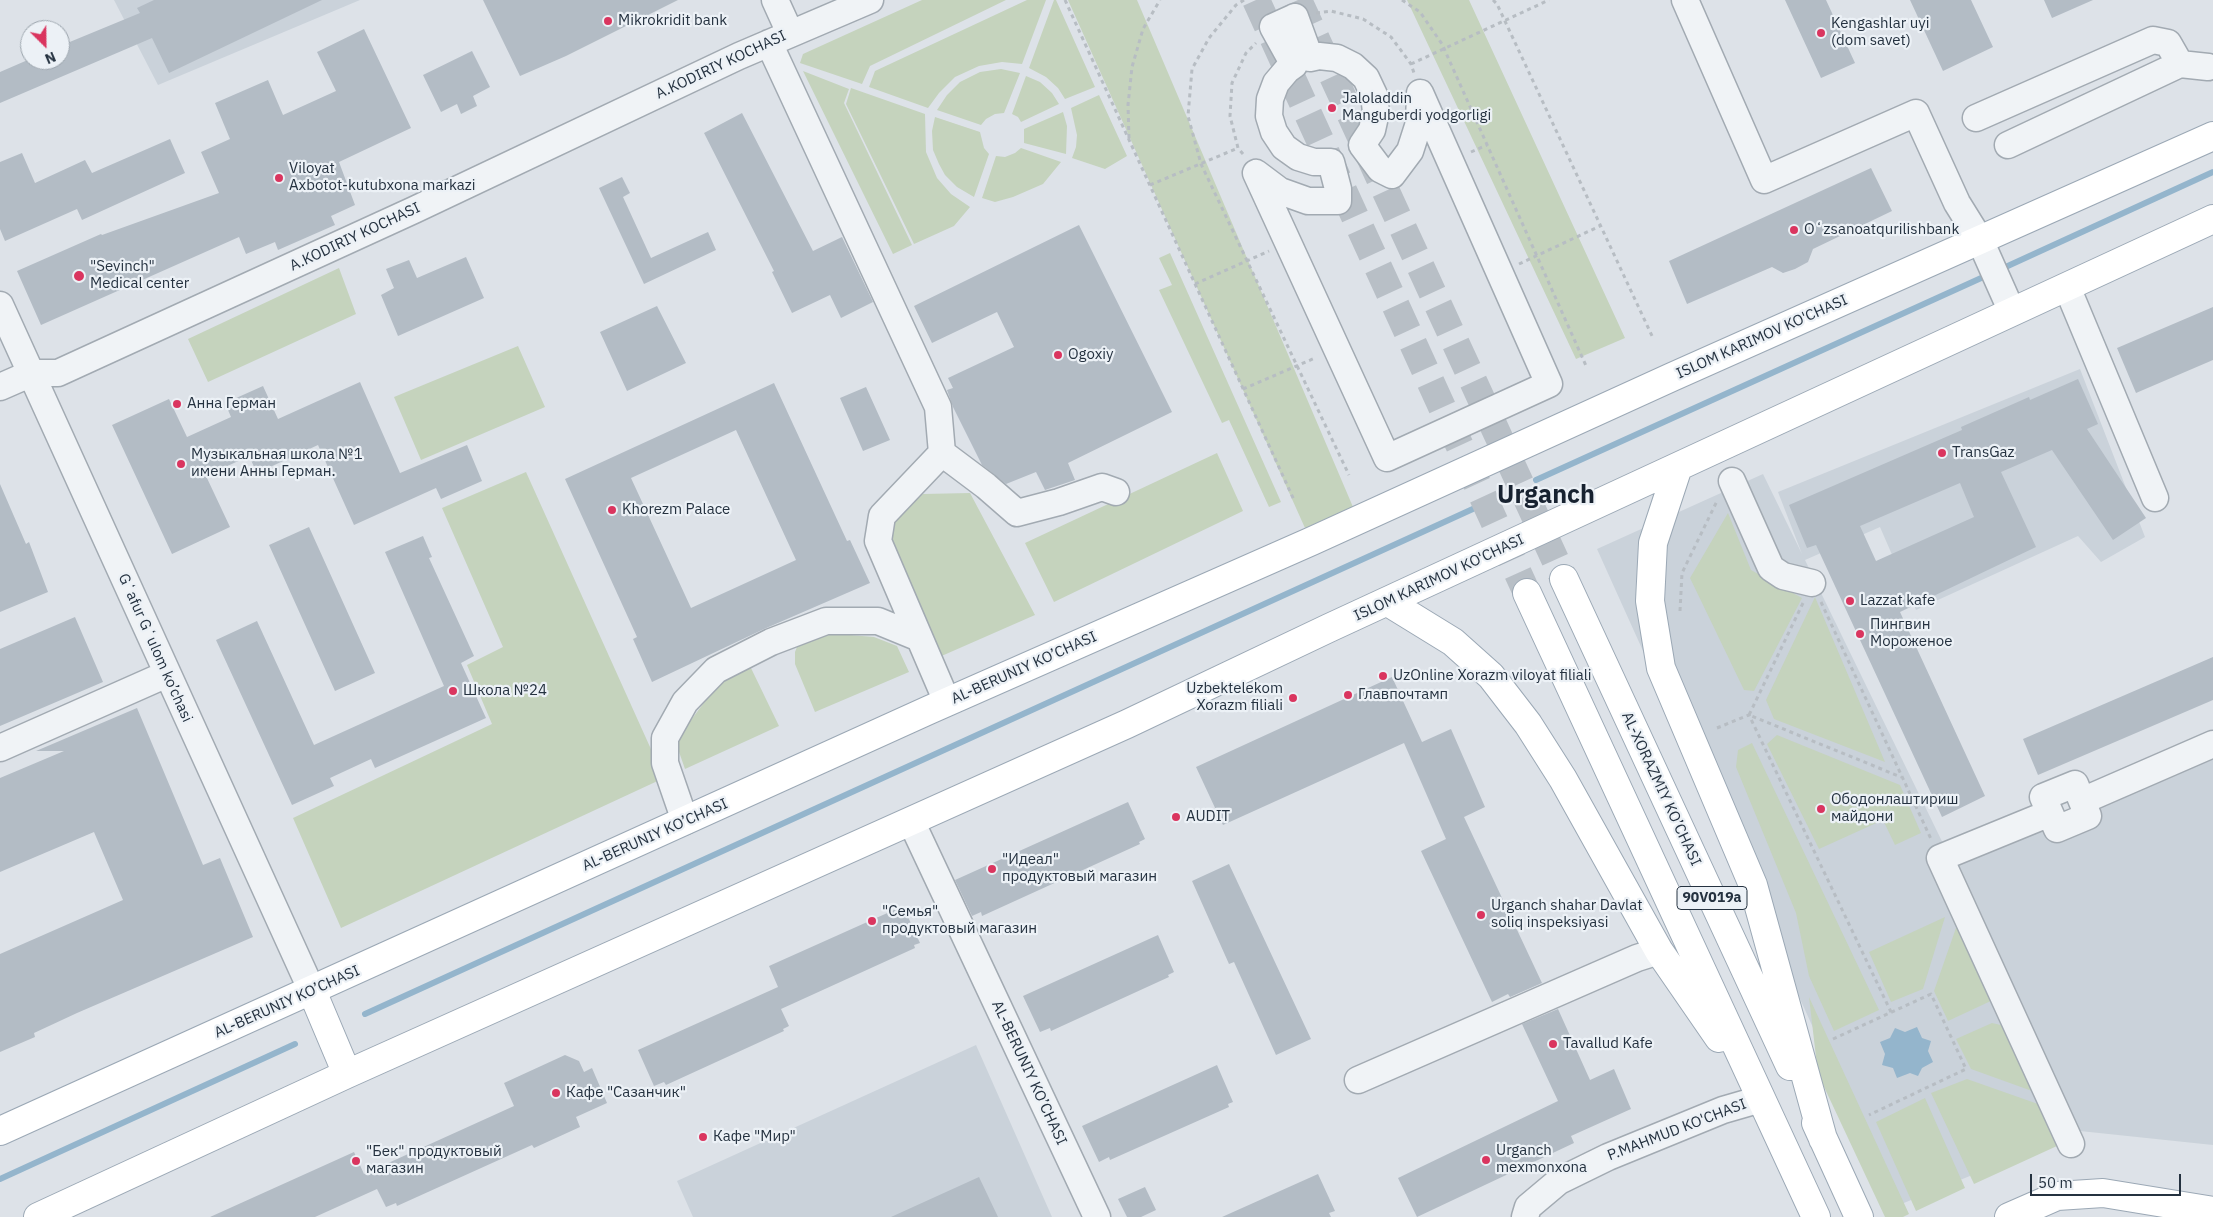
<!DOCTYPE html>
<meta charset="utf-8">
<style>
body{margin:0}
#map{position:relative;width:2213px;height:1217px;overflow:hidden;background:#dde2e8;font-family:"IBM Plex Sans",sans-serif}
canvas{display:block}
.north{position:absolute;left:20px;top:20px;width:50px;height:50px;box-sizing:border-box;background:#ecf1f6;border:1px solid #9ca5ad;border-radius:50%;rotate:157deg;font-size:14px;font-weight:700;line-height:20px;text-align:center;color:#253240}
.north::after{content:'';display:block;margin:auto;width:18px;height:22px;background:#da355f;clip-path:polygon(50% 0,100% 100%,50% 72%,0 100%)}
.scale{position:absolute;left:2030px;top:1174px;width:151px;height:22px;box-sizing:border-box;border:2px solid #253240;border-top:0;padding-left:6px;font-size:15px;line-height:18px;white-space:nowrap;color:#253240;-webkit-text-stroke:4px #ecf1f6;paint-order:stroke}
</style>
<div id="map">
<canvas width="2213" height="1217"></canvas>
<div class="north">N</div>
<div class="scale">50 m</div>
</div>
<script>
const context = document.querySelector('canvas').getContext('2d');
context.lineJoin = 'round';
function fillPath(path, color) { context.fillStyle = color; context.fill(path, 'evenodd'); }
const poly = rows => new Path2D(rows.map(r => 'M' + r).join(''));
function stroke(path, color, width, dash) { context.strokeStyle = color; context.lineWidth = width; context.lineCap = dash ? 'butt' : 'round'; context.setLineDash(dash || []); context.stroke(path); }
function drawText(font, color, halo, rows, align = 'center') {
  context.font = font + ' "IBM Plex Sans",sans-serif'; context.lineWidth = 4.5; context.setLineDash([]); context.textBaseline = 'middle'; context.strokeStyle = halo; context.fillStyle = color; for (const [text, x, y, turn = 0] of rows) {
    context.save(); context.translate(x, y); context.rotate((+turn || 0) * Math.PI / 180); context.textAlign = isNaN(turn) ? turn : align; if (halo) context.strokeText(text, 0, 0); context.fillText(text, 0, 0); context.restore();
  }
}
const built = poly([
 [114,0,360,0,158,85],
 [2080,369,2145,537,2101,562,2078,536,1916,610,1880,527,1805,560,1953,864,2213,755,2213,1145,2080,1131,1894,1207,1597,549,1763,474,1802,554,1778,492],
 [976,1045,1052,1217,693,1217,677,1181]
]);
const green = poly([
 [922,0,1006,0,870,66,862,84,800,63,803,54],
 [1027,0,1046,0,1022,64,1002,62,979,66,955,77,939,93,928,108,869,87,875,71],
 [1054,0,1056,0,1095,87,1065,99,1058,88,1046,77,1029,68],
 [1068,0,1137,0,1353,507,1305,528],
 [1407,0,1469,0,1625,338,1576,359],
 [1001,69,1020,73,1004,113,995,114,986,119,981,125,937,110,947,95,960,82,980,72],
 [803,71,849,89,844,103,912,245,893,254],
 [1026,76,1040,82,1052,93,1059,104,1021,122,1018,117,1012,114],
 [851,88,925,114,926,152,937,178,951,194,970,207,954,226,914,244,846,104],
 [1099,95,1127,156,1105,169,1072,158,1076,147,1077,135,1071,108],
 [1063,112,1067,126,1066,154,1024,143,1024,129],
 [935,117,980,132,984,148,989,154,974,197,957,187,945,175,939,164,933,150,932,131],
 [1021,148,1061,162,1043,184,1013,197,995,202,982,198,996,156,1005,157,1015,153],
 [1170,253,1281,502,1269,507,1229,420,1222,423,1159,290,1172,285,1159,258],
 [339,268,356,314,208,382,188,339],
 [518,346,545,407,421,460,394,397],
 [1217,453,1243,511,1054,602,1025,543],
 [526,472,664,778,341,928,293,818,492,724,467,665,503,647,442,508],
 [970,493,1035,615,937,658,884,529,923,494],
 [1728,513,1751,570,1802,598,1754,691,1744,690,1690,578],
 [1815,597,1885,762,1774,719,1766,700],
 [838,634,874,637,897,646,909,672,815,712,795,664,795,652,799,642,810,637],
 [744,665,750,666,779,726,685,769,678,749,679,736,718,684],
 [1777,735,1900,785,1921,833,1895,845,1883,820,1819,849,1767,744],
 [1752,743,1879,1010,1834,1031,1809,976,1796,913,1736,767,1738,750],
 [1945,917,1923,989,1891,1002,1869,952],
 [1957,925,1993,1000,1948,1021,1934,991],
 [1809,997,1909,1214,1903,1217,1885,1217,1818,1074],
 [1992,1023,2005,1026,2032,1091,1971,1069,1956,1039],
 [1967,1079,2038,1104,2057,1146,1974,1184,1931,1093],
 [1925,1098,1965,1188,1916,1211,1876,1122]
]);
const water = poly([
 [1917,1027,1922,1038,1931,1041,1928,1051,1933,1062,1922,1068,1918,1076,1910,1073,1897,1078,1893,1068,1882,1065,1885,1054,1880,1042,1890,1038,1895,1028,1905,1032]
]);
const stream = poly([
 [1999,270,2213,172],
 [1536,480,1990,274],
 [365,1014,1475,508],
 [0,1179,295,1044]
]);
const building = poly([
 [154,0,322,0,169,73,152,38,0,103,0,72,30,59,60,60,60,46,140,13,137,8],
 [483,0,678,0,566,56,520,76],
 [1785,0,1826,0,1855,63,1821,78],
 [1910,0,1971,0,1993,47,1943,71],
 [2044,0,2093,0,2052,18],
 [364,29,411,128,339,162,355,205,331,216,335,225,278,250,275,242,246,254,239,237,41,325,17,271,101,234,102,235,219,193,201,152,230,139,215,103,268,80,283,115,336,91,317,52],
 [472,51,490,87,473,96,477,106,461,114,457,104,441,112,423,75],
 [742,113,813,251,842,237,873,302,841,318,830,295,792,313,772,272,774,271,704,133],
 [170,139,185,173,82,220,77,209,5,241,0,229,0,162,22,153,35,183,85,160,92,173],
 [1871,168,1892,211,1813,249,1808,262,1795,269,1783,273,1772,267,1687,304,1669,261],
 [622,177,630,193,623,197,651,258,708,232,716,250,644,284,599,188],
 [1079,225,1172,412,1068,463,1075,480,1045,490,1036,472,1006,484,982,465,953,407,947,390,953,388,948,378,1014,347,997,312,932,343,914,306],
 [466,257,484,298,398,336,381,295,394,288,386,269,409,260,417,278],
 [657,306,686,363,627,391,600,332],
 [2213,307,2213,360,2136,393,2117,348],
 [2078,379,2098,424,2087,429,2146,518,2113,540,2052,450,2001,472,2036,547,1900,612,1985,796,1942,817,1816,545,1807,548,1789,505,1962,430,1961,427,2029,397,2030,400],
 [1960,483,1974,517,1876,561,1860,526],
 [360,382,400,473,467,445,482,481,441,499,436,488,354,525,318,445,257,473,249,456,206,476,230,527,172,554,112,425,169,399,187,437,231,417,225,403,263,386,278,419],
 [774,383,847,541,850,540,870,583,764,629,652,682,633,639,637,637,565,479],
 [736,430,796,560,691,608,631,478],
 [866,387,890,440,863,451,840,398],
 [0,484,26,544,29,542,48,592,0,612],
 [309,527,375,673,335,691,269,545],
 [423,536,432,557,429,558,474,656,461,663,486,718,375,768,371,759,330,778,334,786,292,805,216,640,257,621,314,745,444,686,385,552],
 [75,617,103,682,0,726,0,649],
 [2213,657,2213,700,2038,775,2023,739],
 [1392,677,1422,742,1451,729,1485,807,1464,817,1542,983,1510,997,1508,994,1492,1002,1421,851,1446,839,1404,743,1223,825,1196,767],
 [137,708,203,865,220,858,253,937,77,1013,34,1033,35,1037,0,1052,0,954,123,900,94,832,0,872,0,778,64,751,36,751],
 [1128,802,1145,839,1139,842,1140,844,982,916,981,912,972,916,955,880],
 [1229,864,1311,1039,1276,1055,1234,962,1229,964,1192,881],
 [903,906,920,943,914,945,915,948,781,1009,789,1026,783,1029,784,1031,666,1085,664,1082,654,1086,638,1050,778,987,769,966],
 [1158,935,1174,972,1168,975,1169,977,1051,1031,1050,1028,1040,1032,1023,996],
 [1558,1009,1590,1080,1614,1069,1631,1109,1571,1136,1574,1143,1417,1217,1398,1178,1558,1101,1522,1024],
 [565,1055,579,1061,584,1072,592,1068,607,1103,576,1117,580,1127,534,1148,532,1145,397,1206,396,1203,386,1207,377,1189,315,1217,210,1217,354,1152,364,1174,514,1106,504,1083],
 [1217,1065,1233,1102,1228,1104,1229,1107,1110,1160,1109,1157,1099,1162,1082,1126],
 [1318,1174,1335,1211,1329,1213,1331,1217,1222,1217],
 [979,1177,998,1217,891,1217],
 [1145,1187,1156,1210,1141,1217,1127,1217,1118,1199]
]);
const majorTunnel = poly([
 [1256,0,1527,593],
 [1298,0,1564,579]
]);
const path = poly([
 [1065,0,1294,500],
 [1244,0,1236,5,1209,38,1192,69,1188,116,1201,164,1349,475],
 [1402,0,1420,12,1442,44,1587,368],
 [1493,0,1497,4,1653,338],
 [1316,13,1331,11,1363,19,1391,37,1411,64,1414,73],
 [1411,64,1549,0],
 [1129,138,1128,105,1132,67,1143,29,1160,0],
 [1471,152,1487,145],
 [1243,154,1238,148,1230,116,1232,83,1246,53,1256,43],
 [1150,185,1238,148],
 [1519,264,1600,226],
 [1195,284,1269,251],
 [1243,389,1315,358],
 [1821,602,1931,839],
 [1803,603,1749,715,1901,777],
 [1680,611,1682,573,1717,501],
 [1717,728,1749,715,1891,1012],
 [1833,1039,1931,994,1966,1069,1869,1115]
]);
const minor = poly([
 [775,0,790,33],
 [1685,0,1764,180,1916,113,1957,203,1980,240,2012,312],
 [1295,17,1310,58,1319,56,1337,58,1353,66,1366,78,1374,95,1376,112,1372,130,1362,145,1380,169,1392,175,1410,151,1419,123,1420,93,1549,384,1387,458,1256,173,1280,191,1308,201,1338,201,1338,189,1331,162,1314,162,1298,157,1284,147,1274,132,1269,116,1270,99,1276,83,1287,70,1294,65,1273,27,1295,17],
 [769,43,938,407,942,453,882,516,878,541,947,702],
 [1976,118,2153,40,2168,43,2180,64],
 [2008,145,2180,64,2208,67],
 [2067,287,2155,498],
 [0,305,312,991],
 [0,387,32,373,58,373,414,210,739,56,870,0],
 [942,453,986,486,1017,513,1059,502,1102,487,1116,492],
 [1732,481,1771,568,1783,576,1812,583],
 [0,748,167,674],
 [2075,784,2088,816,2057,829,2043,797,2075,784],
 [2082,801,2213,744],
 [2050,813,1940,858,2071,1144],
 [685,821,665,763,665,738,685,702,716,670,771,642,826,621,878,621,917,637],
 [911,821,1097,1217],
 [1358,1080,1637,958,1659,951],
 [1525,1217,1528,1207,1559,1181,1608,1157,1723,1110,1761,1099]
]);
const major = poly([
 [1678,467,1653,543,1650,601,1661,668,1753,885,1823,1139],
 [1564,579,1790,1066],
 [1527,593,1816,1217],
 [1388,602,1453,642,1491,676,1528,724,1563,779,1659,951,1719,1038],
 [312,991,347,1074],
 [1816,1123,1859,1217],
 [0,1131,929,710,1312,541,1672,377,2213,136],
 [38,1217,347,1074,1127,724,1329,628,2213,219],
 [2009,1217,2057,1196,2103,1193,2213,1211]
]);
const markers = [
 [608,21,5,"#da355f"],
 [1821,33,5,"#da355f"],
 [1332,108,5,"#da355f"],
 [279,178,5,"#da355f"],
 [1794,230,5,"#da355f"],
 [79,276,6,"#da355f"],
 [1058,355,5,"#da355f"],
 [177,404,5,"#da355f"],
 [1942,453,5,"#da355f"],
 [181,464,5,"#da355f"],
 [612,510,5,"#da355f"],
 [1850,601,5,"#da355f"],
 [1860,634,5,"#da355f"],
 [1383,676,5,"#da355f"],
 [453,691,5,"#da355f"],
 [1348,695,5,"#da355f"],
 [1293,698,5,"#da355f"],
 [1821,809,5,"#da355f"],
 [1176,817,5,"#da355f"],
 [992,869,5,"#da355f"],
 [1481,915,5,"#da355f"],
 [872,921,5,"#da355f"],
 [1553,1044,5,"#da355f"],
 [556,1093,5,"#da355f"],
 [703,1137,5,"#da355f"],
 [1486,1160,5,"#da355f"],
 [356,1161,5,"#da355f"]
];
const shields = [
 [1712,898,70]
];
const shieldNames = [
 ["90V019a",1712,898]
];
const poiNames = [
 ["Mikrokridit bank",618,21],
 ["Kengashlar uyi",1831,24],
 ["(dom savet)",1831,41],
 ["Jaloladdin",1342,99],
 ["Manguberdi yodgorligi",1342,116],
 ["Viloyat",289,169],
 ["Axbotot-kutubxona markazi",289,186],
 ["Oʻzsanoatqurilishbank",1804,230],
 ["\"Sevinch\"",90,267],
 ["Medical center",90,284],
 ["Ogoxiy",1068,355],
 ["Анна Герман",187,404],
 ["TransGaz",1952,453],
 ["Музыкальная школа №1",191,455],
 ["имени Анны Герман.",191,472],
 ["Khorezm Palace",622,510],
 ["Lazzat kafe",1860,601],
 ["Пингвин",1870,625],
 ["Мороженое",1870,642],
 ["UzOnline Xorazm viloyat filiali",1393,676],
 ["Uzbektelekom",1283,689,"right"],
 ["Xorazm filiali",1283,706,"right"],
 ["Школа №24",463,691],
 ["Главпочтамп",1358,695],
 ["Ободонлаштириш",1831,800],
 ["майдони",1831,817],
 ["AUDIT",1186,817],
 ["\"Идеал\"",1002,860],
 ["продуктовый магазин",1002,877],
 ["Urganch shahar Davlat",1491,906],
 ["soliq inspeksiyasi",1491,923],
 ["\"Семья\"",882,912],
 ["продуктовый магазин",882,929],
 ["Tavallud Kafe",1563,1044],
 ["Кафе \"Сазанчик\"",566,1093],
 ["Кафе \"Мир\"",713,1137],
 ["Urganch",1496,1151],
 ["mexmonxona",1496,1168],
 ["\"Бек\" продуктовый",366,1152],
 ["магазин",366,1169]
];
const streetNames = [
 ["A.KODIRIY KOCHASI",721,65,-25],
 ["A.KODIRIY KOCHASI",355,237,-25],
 ["ISLOM KARIMOV KO'CHASI",1762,337,-24],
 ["ISLOM KARIMOV KO'CHASI",1439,578,-25],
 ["Gʻafur Gʻulom ko’chasi",155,648,66],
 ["AL-BERUNIY KO’CHASI",1024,668,-24],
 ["AL-XORAZMIY KO’CHASI",1661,789,65],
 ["AL-BERUNIY KO’CHASI",655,835,-24],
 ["AL-BERUNIY KO’CHASI",287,1002,-24],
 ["AL-BERUNIY KO’CHASI",1029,1073,65],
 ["P.MAHMUD KO'CHASI",1677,1130,-21]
];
const townNames = [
 ["Urganch",1546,496]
];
fillPath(built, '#cad2da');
fillPath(green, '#c5d3bd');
fillPath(water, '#94b5cc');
stroke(stream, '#94b5cc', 6);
fillPath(building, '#b3bcc5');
stroke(majorTunnel, '#b8bfc6', 28, [28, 14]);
stroke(minor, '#a2aab2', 29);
stroke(major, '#9ba8b5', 30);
stroke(path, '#b7bdc3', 3, [4, 4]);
stroke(minor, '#f0f3f6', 26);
stroke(major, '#fff', 28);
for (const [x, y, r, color] of markers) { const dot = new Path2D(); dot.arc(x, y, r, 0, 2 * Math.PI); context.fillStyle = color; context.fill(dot); stroke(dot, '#ecf1f6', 2); }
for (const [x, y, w] of shields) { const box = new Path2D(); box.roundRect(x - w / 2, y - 11.5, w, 23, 4); context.fillStyle = '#ecf1f6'; context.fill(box); stroke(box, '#253240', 1); }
drawText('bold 14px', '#253240', null, shieldNames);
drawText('15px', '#253240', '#ecf1f6', poiNames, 'left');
drawText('15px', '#253240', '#ecf1f6', streetNames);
drawText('bold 25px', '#172230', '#ecf1f6', townNames);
</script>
